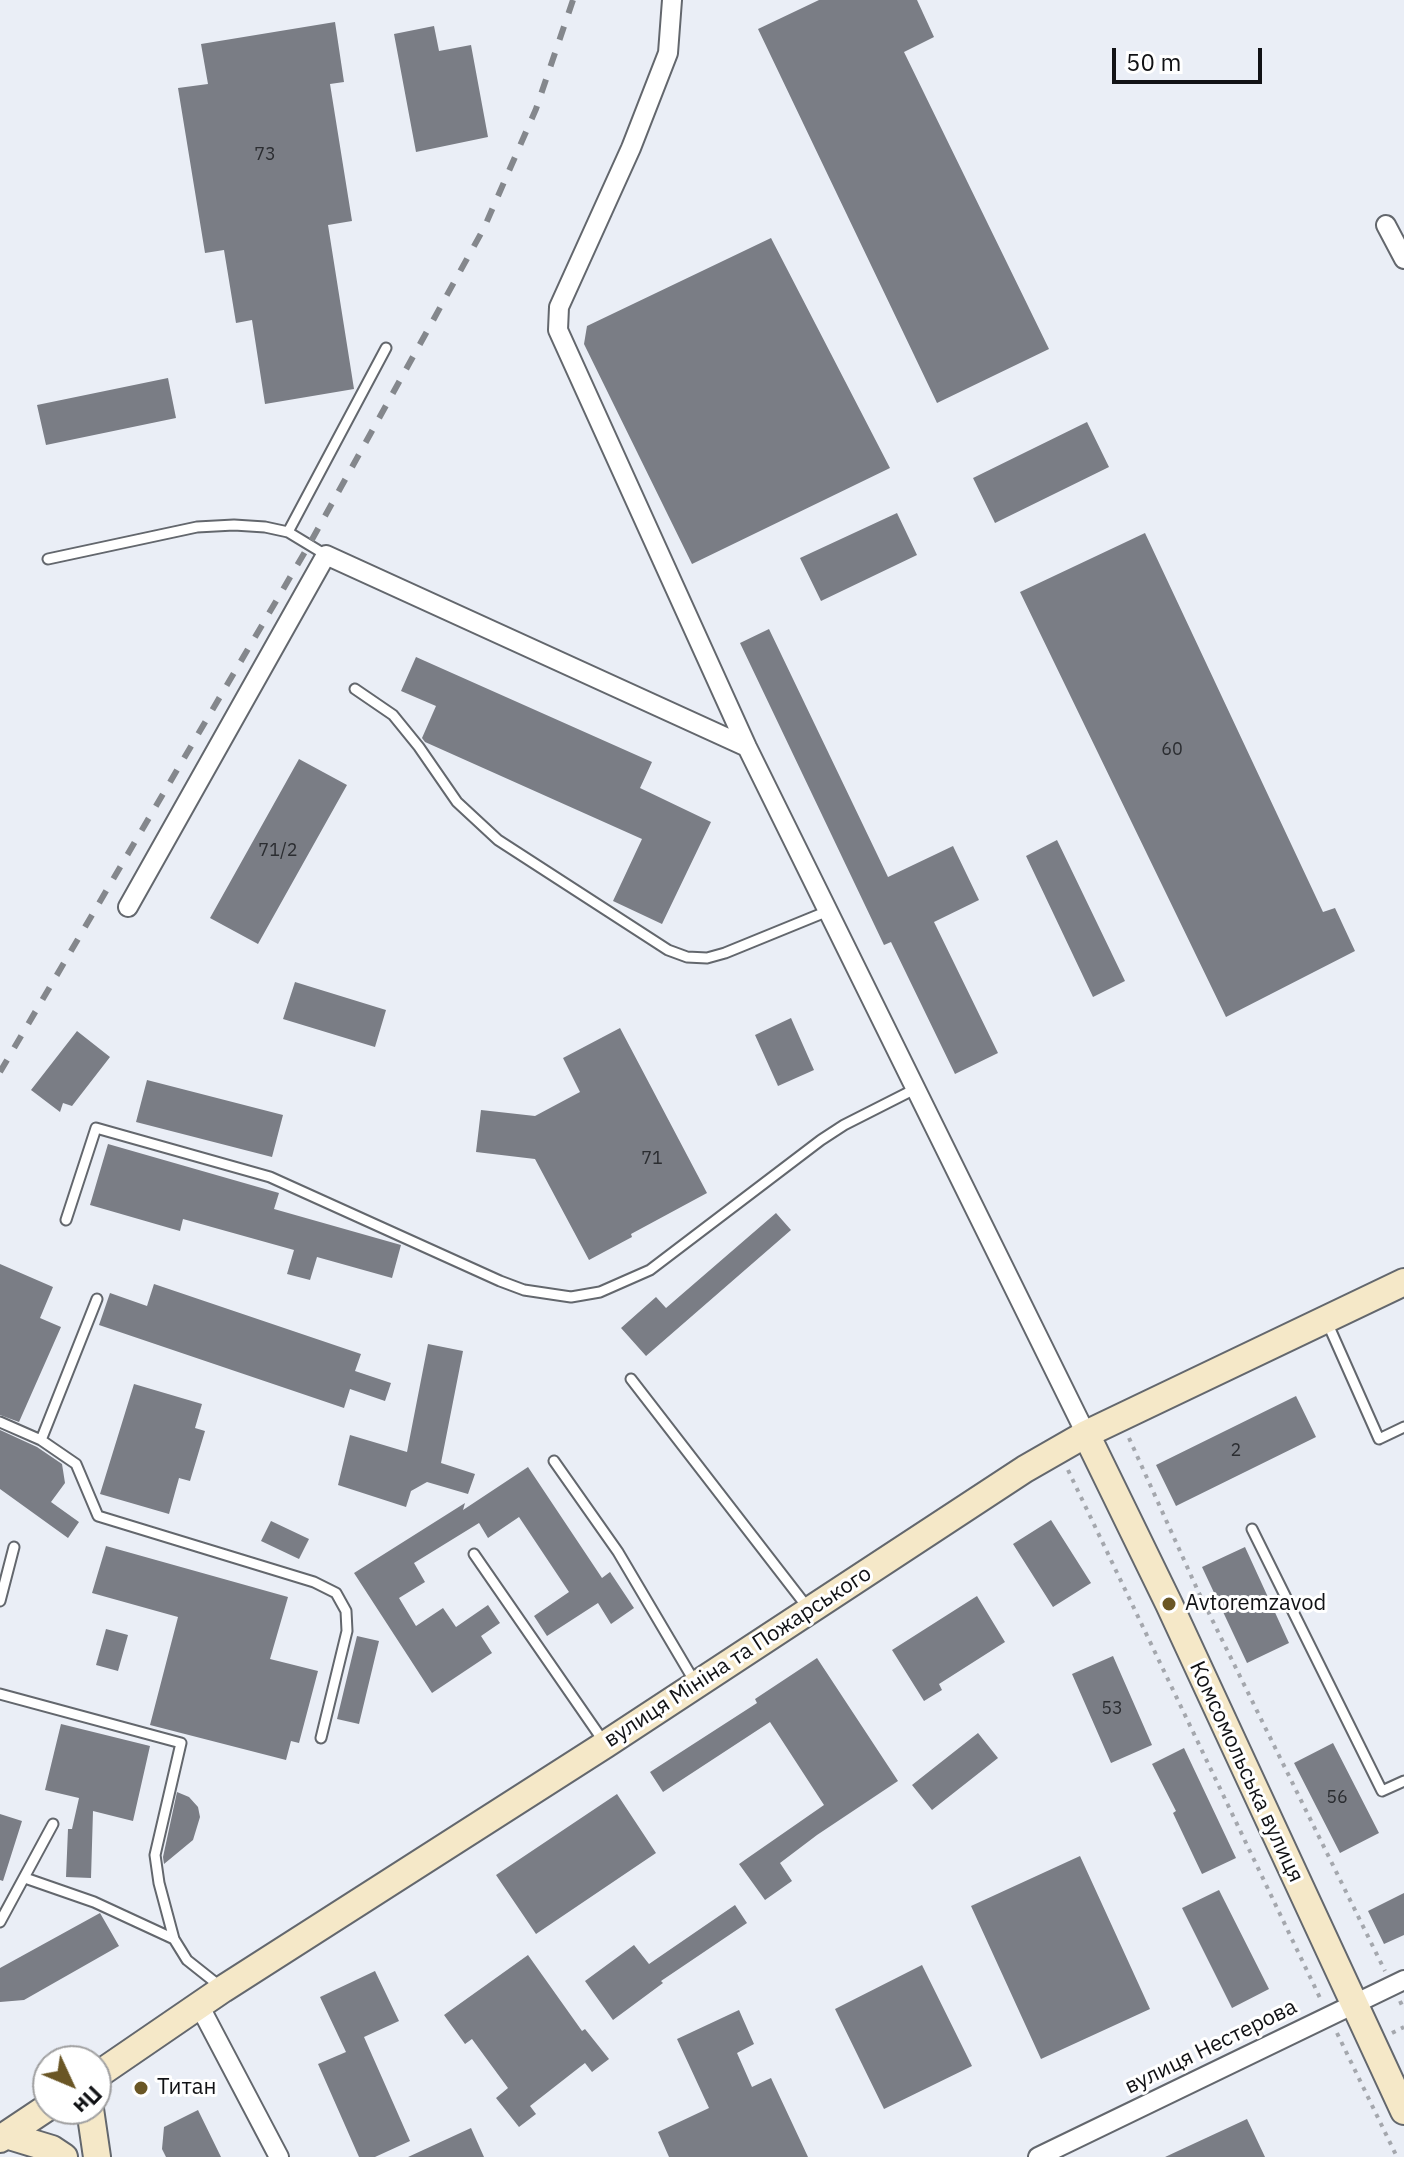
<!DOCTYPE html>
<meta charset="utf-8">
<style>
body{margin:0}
#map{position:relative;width:1404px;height:2157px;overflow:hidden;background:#eaeef6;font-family:"IBM Plex Sans",sans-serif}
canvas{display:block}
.north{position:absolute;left:32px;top:2045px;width:80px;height:80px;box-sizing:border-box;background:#fff;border:2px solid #a0a0a1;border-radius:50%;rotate:134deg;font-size:22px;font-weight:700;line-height:32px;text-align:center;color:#111215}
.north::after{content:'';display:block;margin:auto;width:28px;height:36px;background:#6a5625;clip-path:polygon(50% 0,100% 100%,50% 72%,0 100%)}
.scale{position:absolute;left:1112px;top:48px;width:150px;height:36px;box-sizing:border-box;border:4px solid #111215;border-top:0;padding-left:10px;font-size:24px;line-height:28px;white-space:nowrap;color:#111215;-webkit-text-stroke:6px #fff;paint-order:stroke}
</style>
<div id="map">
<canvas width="1404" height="2157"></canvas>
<div class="north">Пн</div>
<div class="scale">50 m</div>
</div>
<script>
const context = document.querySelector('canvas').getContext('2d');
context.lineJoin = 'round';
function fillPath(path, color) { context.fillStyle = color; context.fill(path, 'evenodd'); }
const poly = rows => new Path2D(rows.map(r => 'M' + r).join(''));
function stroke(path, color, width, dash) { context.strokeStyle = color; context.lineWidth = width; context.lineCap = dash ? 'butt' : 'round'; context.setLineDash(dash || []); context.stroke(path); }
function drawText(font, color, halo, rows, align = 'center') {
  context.font = font + ' "IBM Plex Sans",sans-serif'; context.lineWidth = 6; context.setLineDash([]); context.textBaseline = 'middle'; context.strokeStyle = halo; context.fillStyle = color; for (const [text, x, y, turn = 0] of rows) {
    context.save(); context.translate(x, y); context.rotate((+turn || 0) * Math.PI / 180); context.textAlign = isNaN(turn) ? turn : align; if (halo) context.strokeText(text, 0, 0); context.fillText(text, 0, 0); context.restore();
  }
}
const building = poly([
 [819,0,917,0,934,37,904,52,1049,349,937,403,758,29],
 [335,22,344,82,330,84,352,221,328,225,354,389,265,404,252,320,236,323,224,250,205,253,178,88,208,84,201,44],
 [434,26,439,51,471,45,488,137,416,152,394,34],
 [771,238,890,468,692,564,584,344,587,326],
 [168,378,176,418,46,445,37,405],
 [1087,422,1109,467,995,523,973,478],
 [897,513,917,555,821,601,800,558],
 [1145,533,1323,912,1335,908,1355,951,1226,1017,1020,592],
 [769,629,888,877,953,846,979,900,934,922,998,1053,955,1074,891,942,884,945,740,643],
 [416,657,652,762,640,788,711,822,662,924,613,901,642,839,425,742,422,738,436,706,401,691],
 [299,759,347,785,258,944,210,918],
 [1057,840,1125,981,1093,997,1026,856],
 [295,982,386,1010,375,1047,283,1019],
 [791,1018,814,1070,778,1086,755,1035],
 [620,1028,707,1193,631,1234,632,1237,589,1260,535,1159,476,1152,481,1110,535,1116,580,1092,563,1058],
 [77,1031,110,1057,72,1106,63,1103,60,1112,31,1090],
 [147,1080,283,1115,272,1157,136,1122],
 [108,1144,279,1193,274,1209,401,1245,392,1278,317,1257,310,1280,287,1274,294,1250,183,1219,180,1231,90,1205],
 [776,1213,791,1230,646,1356,621,1328,656,1297,666,1308],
 [0,1264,53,1287,40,1318,61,1327,19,1422,0,1415],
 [154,1284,361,1354,355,1371,391,1383,385,1401,350,1389,344,1408,99,1325,110,1293,147,1306],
 [428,1344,463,1351,441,1463,475,1474,468,1494,427,1482,411,1491,406,1507,338,1485,350,1435,407,1452],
 [134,1384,202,1404,195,1428,205,1431,190,1481,179,1478,169,1514,100,1494],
 [1296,1396,1316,1437,1176,1506,1156,1465],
 [0,1430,37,1447,62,1464,65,1483,51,1502,79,1522,68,1538,0,1489],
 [528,1467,602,1578,610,1572,634,1608,611,1624,598,1603,547,1636,534,1616,569,1592,519,1517,488,1538,479,1523,414,1563,425,1582,399,1598,416,1626,443,1608,456,1627,488,1605,500,1623,481,1636,492,1653,432,1693,354,1573,465,1503,463,1510],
 [1051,1520,1091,1583,1053,1607,1013,1544],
 [271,1521,309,1539,299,1559,261,1541],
 [106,1546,288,1597,270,1659,318,1671,299,1743,291,1741,286,1760,150,1725,178,1617,92,1593],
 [1245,1547,1289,1643,1247,1663,1202,1567],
 [977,1596,1005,1642,939,1684,942,1690,924,1701,892,1650],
 [106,1629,128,1635,118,1671,96,1665],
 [357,1636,379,1641,359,1724,337,1719],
 [1113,1656,1152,1745,1111,1763,1072,1674],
 [817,1658,898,1781,817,1835,780,1863,792,1881,765,1900,739,1864,824,1805,770,1722,663,1792,650,1772,757,1703,755,1699],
 [61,1724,150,1746,133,1821,93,1811,91,1878,66,1877,68,1829,72,1829,79,1798,45,1790],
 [978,1733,998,1758,932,1810,912,1785],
 [1333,1743,1379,1833,1340,1853,1294,1763],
 [1184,1748,1236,1858,1202,1874,1173,1813,1176,1811,1152,1764],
 [177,1792,189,1797,198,1807,200,1817,193,1840,164,1864,163,1857],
 [617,1794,656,1853,536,1934,496,1875],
 [0,1814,22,1821,3,1881,0,1880],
 [1080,1856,1150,2009,1041,2059,971,1906],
 [1219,1890,1269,1989,1232,2008,1182,1908],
 [1404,1893,1404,1935,1384,1944,1368,1911],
 [735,1905,747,1923,661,1981,663,1983,613,2020,585,1981,634,1945,649,1964],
 [100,1913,119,1946,24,2000,0,2002,0,1968],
 [528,1955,582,2031,585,2029,609,2059,592,2072,585,2063,530,2106,536,2114,519,2127,496,2098,508,2088,472,2039,465,2044,444,2015],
 [922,1965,972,2066,884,2109,835,2009],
 [375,1971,399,2021,364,2037,410,2141,375,2157,359,2157,318,2064,346,2052,320,1997],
 [739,2010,754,2044,737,2053,752,2087,771,2078,808,2157,669,2157,658,2132,709,2108,677,2039],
 [198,2110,221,2157,166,2157,162,2149,164,2127],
 [1247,2119,1265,2157,1165,2157],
 [471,2128,484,2157,408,2157]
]);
const path = poly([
 [1129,1438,1198,1591,1385,1971],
 [1068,1470,1321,2000],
 [1400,2001,1404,2010],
 [1337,2033,1397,2157],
 [1392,2033,1404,2027]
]);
const lane = poly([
 [288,532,386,348],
 [48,559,197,527,234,525,265,527,288,532,326,555],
 [355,689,393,715,419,747,457,802,498,840,668,950,687,957,707,958,725,953,828,911],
 [66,1220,96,1128,270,1177,500,1281,524,1290,571,1297,600,1292,650,1270,821,1140,844,1125,915,1089],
 [1327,1322,1379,1439,1404,1427],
 [631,1379,808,1608],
 [0,1422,41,1440,76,1464,98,1516,314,1582,336,1593,346,1611,347,1631,321,1738],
 [41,1440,97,1299],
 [554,1461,618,1552,696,1684],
 [1252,1529,1382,1791,1404,1781],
 [474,1554,604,1742],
 [0,1601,14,1547],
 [0,1694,181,1743,155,1855,159,1883,174,1939,187,1960,221,1987],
 [25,1878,94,1902,174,1939],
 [0,1922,53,1824]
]);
const street = poly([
 [672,0,668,53,631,148,559,307,558,330,747,747,1086,1434],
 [1386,225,1404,259],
 [128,907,326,555,747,747],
 [199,2005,279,2157],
 [1038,2157,1404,1980]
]);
const secondary = poly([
 [1086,1434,1169,1604,1404,2111],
 [96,2076,223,1989,606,1744,1025,1469,1086,1434,1404,1282],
 [90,2109,97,2157],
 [6,2135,52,2149,64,2157],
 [0,2139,48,2107]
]);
const rail = poly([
 [0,1072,309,545,484,228,536,109,573,0]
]);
const markers = [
 [1169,1604,8,"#6a5625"],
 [141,2088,8,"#6a5625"]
];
const numberNames = [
 ["73",265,155],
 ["60",1172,750],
 ["71/2",278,851],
 ["71",652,1159],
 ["2",1236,1451],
 ["53",1112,1709],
 ["56",1337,1798]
];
const poiNames = [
 ["Avtoremzavod",1185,1604],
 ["Титан",157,2088]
];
const streetNames = [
 ["вулиця Мініна та Пожарського",738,1657,-33],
 ["Комсомольська вулиця",1246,1772,65],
 ["вулиця Нестерова",1211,2047,-26]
];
fillPath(building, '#7a7d85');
stroke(lane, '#63676d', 13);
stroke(street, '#63676d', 22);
stroke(secondary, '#63676d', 30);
stroke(path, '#a4a7ad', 4, [4, 6]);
stroke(lane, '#fff', 9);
stroke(street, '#fff', 18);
stroke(secondary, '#f5e8c8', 26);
stroke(rail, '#84878c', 6, [14, 14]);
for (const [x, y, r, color] of markers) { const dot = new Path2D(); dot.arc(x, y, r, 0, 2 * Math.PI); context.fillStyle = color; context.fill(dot); stroke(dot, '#fff', 3); }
drawText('18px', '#2b2d31', null, numberNames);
drawText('22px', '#111215', '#fff', poiNames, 'left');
drawText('22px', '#111215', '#fff', streetNames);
</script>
